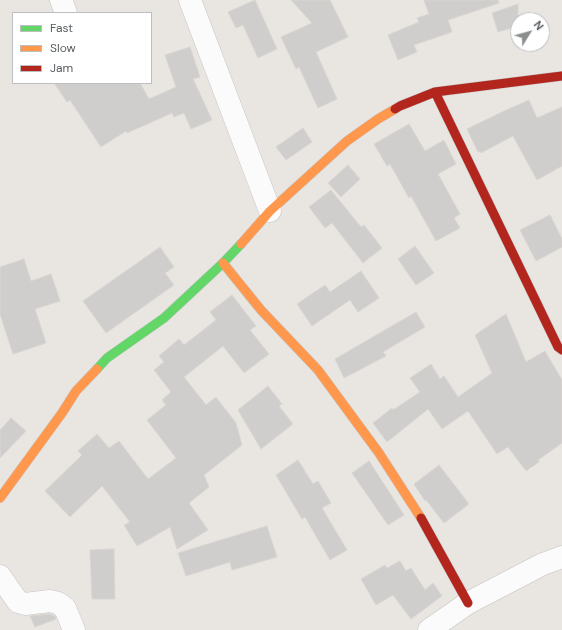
<!DOCTYPE html>
<style>
body{margin:0}
#map{position:relative;width:562px;height:630px;overflow:hidden;background:#e9e6e2;font-family:"DM Sans",sans-serif}
canvas{display:block}
.legend{position:absolute;left:12px;top:12px;width:140px;height:72px;box-sizing:border-box;background:#fff;border:1px solid #bcbec0;margin:0;padding:5px 7px;list-style:none;font-size:12px;color:#585d61}
.legend li{display:flex;align-items:center;gap:8px;height:20px}
.legend b{width:20px;border:1px solid #bcbec0}
.north{position:absolute;left:510px;top:12px;width:40px;height:40px;box-sizing:border-box;background:#fff;border:1px solid #bcbec0;border-radius:50%;rotate:53deg;font-size:11px;font-weight:700;line-height:16px;text-align:center;color:#585d61}
.north::after{content:'';display:block;margin:auto;width:14px;height:18px;background:#8b8d8e;clip-path:polygon(50% 0,100% 100%,50% 72%,0 100%)}
</style>
<div id="map">
<canvas width="562" height="630"></canvas>
<ul class="legend">
<li><b style="height:5px;background:#63d668"></b>Fast</li>
<li><b style="height:5px;background:#ff974d"></b>Slow</li>
<li><b style="height:5px;background:#b3261e"></b>Jam</li>
</ul>
<div class="north">N</div>
</div>
<script>
const context = document.querySelector('canvas').getContext('2d');
context.lineJoin = 'round';
function fillPath(path, color) { context.fillStyle = color; context.fill(path, 'evenodd'); }
const poly = rows => new Path2D(rows.map(r => 'M' + r).join(''));
function stroke(path, color, width, dash) { context.strokeStyle = color; context.lineWidth = width; context.lineCap = dash ? 'butt' : 'round'; context.setLineDash(dash || []); context.stroke(path); }
const building = poly([
 [255,0,277,49,258,58,243,25,236,28,228,12,255,0],
 [291,0,330,0,348,37,316,52,337,99,318,108,299,67,296,69,281,37,312,23,291,0],
 [424,0,498,0,499,3,448,20,452,32,414,45,417,52,398,60,388,35,419,22,417,18,429,14,424,0],
 [518,4,518,26,498,32,492,13,518,4],
 [190,47,200,77,193,79,212,120,191,129,184,113,174,117,172,113,127,133,126,131,101,147,70,100,67,102,54,83,140,83,149,99,176,87,165,55,190,47],
 [529,100,537,118,562,107,562,166,537,180,513,136,481,153,480,151,478,152,467,129,504,111,529,100],
 [409,124,425,151,444,140,456,164,438,174,460,214,454,218,460,228,436,241,411,196,409,198,390,164,387,166,374,144,409,124],
 [303,128,312,142,286,160,276,147,303,128],
 [348,165,360,179,341,197,328,183,348,165],
 [331,190,361,227,364,225,382,248,363,263,332,223,325,228,309,207,331,190],
 [550,215,562,239,562,247,536,261,520,230,550,215],
 [415,246,434,273,416,285,398,259,415,246],
 [160,247,174,267,165,273,174,285,106,333,83,301,160,247],
 [24,259,31,281,51,274,60,301,35,309,46,343,13,354,0,314,0,267,24,259],
 [361,271,379,298,358,312,350,300,312,326,297,304,325,285,330,292,361,271],
 [232,295,256,326,250,330,269,354,244,373,223,346,184,377,206,405,216,397,236,423,242,445,204,475,209,487,189,503,208,530,177,549,170,527,137,546,124,525,130,522,102,486,70,517,45,491,82,455,78,451,97,434,109,448,119,441,148,479,176,458,147,420,166,405,162,400,171,392,154,370,164,362,159,356,179,339,184,345,216,320,210,312,232,295],
 [416,312,425,327,383,352,386,356,344,378,335,359,416,312],
 [506,314,526,362,545,351,562,380,562,443,538,460,539,462,526,471,508,447,497,454,468,411,442,429,428,409,387,442,373,423,392,408,393,410,420,392,410,378,431,364,440,379,444,376,458,397,492,373,475,335,506,314],
 [268,386,282,404,279,406,293,424,261,449,238,410,268,386],
 [11,418,26,431,0,458,0,430,11,418],
 [298,460,313,484,318,481,331,503,322,508,347,550,330,560,305,517,302,519,276,475,298,460],
 [369,461,404,515,388,525,352,473,369,461],
 [439,465,469,504,444,523,426,500,425,501,414,484,439,465],
 [267,526,277,557,232,570,230,562,186,576,178,553,267,526],
 [114,549,115,599,92,599,90,550,114,549],
 [400,561,406,571,411,568,425,590,433,583,442,596,411,619,393,595,376,605,361,579,385,565,387,568,400,561],
 [49,614,55,616,56,619,35,627,30,616,49,614]
]);
const street = poly([
 [61,0,66,13],
 [190,0,270,211],
 [0,576,18,602,25,604,50,601,58,603,65,608,74,630],
 [429,630,468,603,543,564,562,557]
]);
const fast = poly([
 [97,369,107,358,164,318,223,263,241,244]
]);
const slow = poly([
 [241,244,270,211,347,141,378,119,395,109],
 [223,263,261,310,318,370,379,453,421,518],
 [0,498,62,413,76,391,97,369]
]);
const jam = poly([
 [435,92,558,347,562,350],
 [395,109,400,106,435,92,562,76],
 [421,518,468,603]
]);
fillPath(building, '#d0cecc');
stroke(building, '#d8d5d2', 1);
stroke(street, '#c4c3c3', 23);
stroke(fast, '#c5c5c5', 10);
stroke(slow, '#c5c5c5', 10);
stroke(jam, '#c5c5c5', 10);
stroke(street, '#fcfbfb', 22);
stroke(fast, '#63d668', 9);
stroke(slow, '#ff974d', 9);
stroke(jam, '#b3261e', 9);
</script>
